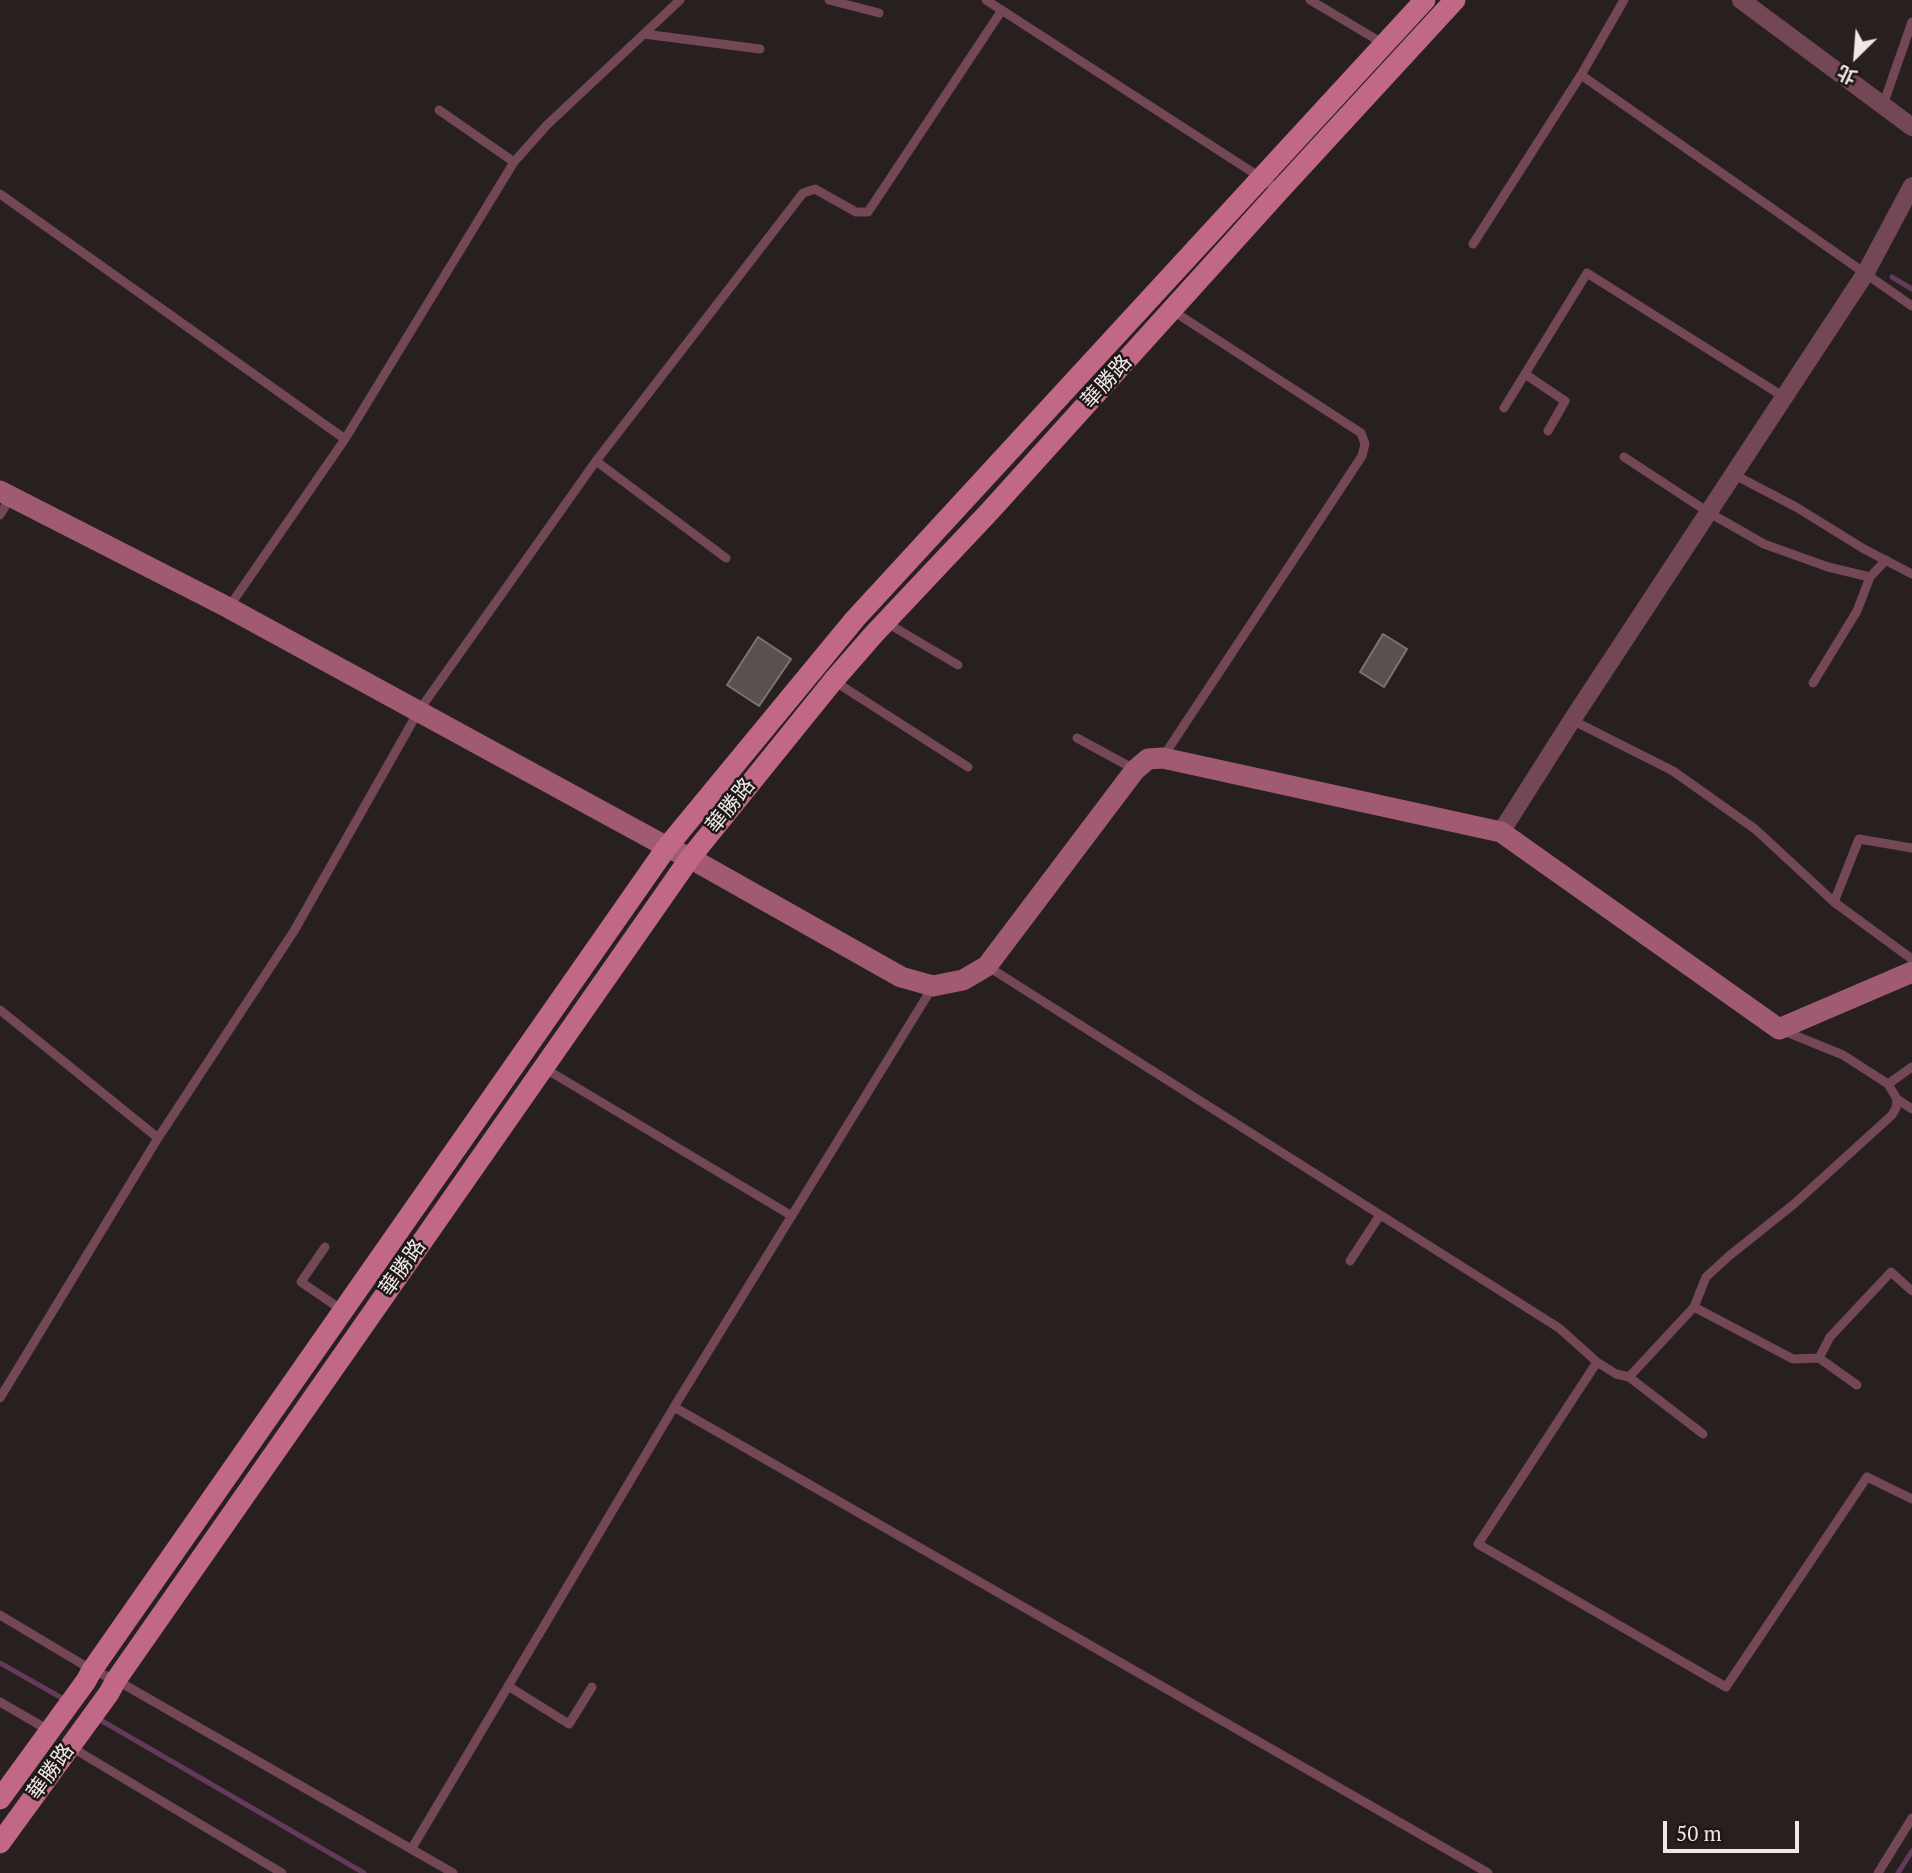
<!DOCTYPE html>
<meta charset="utf-8">
<style>
body{margin:0}
#map{position:relative;width:1912px;height:1873px;overflow:hidden;background:#27201f;font-family:"PT Serif","Noto Sans TC",serif}
canvas{display:block}
.north{position:absolute;left:1821px;top:21px;width:70px;height:70px;-webkit-text-stroke:5px #1e1716;paint-order:stroke;rotate:205deg;font-size:19px;font-weight:700;line-height:28px;text-align:center;color:#eee9e8}
.north::after{content:'';display:block;margin:auto;width:24px;height:32px;background:#eee9e8;clip-path:polygon(50% 0,100% 100%,50% 72%,0 100%)}
.scale{position:absolute;left:1663px;top:1821px;width:136px;height:32px;box-sizing:border-box;border:4px solid #eee9e8;border-top:0;padding-left:9px;font-size:21px;line-height:24px;white-space:nowrap;color:#eee9e8;-webkit-text-stroke:5px #1e1716;paint-order:stroke}
</style>
<div id="map">
<canvas width="1912" height="1873"></canvas>
<div class="north">北</div>
<div class="scale">50 m</div>
</div>
<script>
const context = document.querySelector('canvas').getContext('2d');
context.lineJoin = 'round';
const poly = rows => new Path2D(rows.map(r => 'M' + r).join(''));
function stroke(path, color, width, dash) { context.strokeStyle = color; context.lineWidth = width; context.lineCap = dash ? 'butt' : 'round'; context.setLineDash(dash || []); context.stroke(path); }
function fillPath(path, color) { context.fillStyle = color; context.fill(path, 'evenodd'); }
function drawText(font, color, halo, rows, align = 'center') {
  context.font = font + ' "PT Serif","Noto Sans TC",serif'; context.lineWidth = 5; context.setLineDash([]); context.textBaseline = 'middle'; context.strokeStyle = halo; context.fillStyle = color; for (const [text, x, y, turn = 0] of rows) {
    context.save(); context.translate(x, y); context.rotate((+turn || 0) * Math.PI / 180); context.textAlign = isNaN(turn) ? turn : align; if (halo) context.strokeText(text, 0, 0); context.fillText(text, 0, 0); context.restore();
  }
}
const stream = poly([
 [1892,277,1912,289],
 [0,1663,67,1701],
 [97,1718,364,1873],
 [1898,1873,1912,1851]
]);
const building = poly([
 [1383,634,1407,649,1384,687,1360,672,1383,634],
 [758,637,791,659,759,706,727,685,758,637]
]);
const lane = poly([
 [829,0,879,13],
 [986,0,1280,190],
 [1310,0,1384,44],
 [644,34,760,49],
 [1581,75,1912,306],
 [1883,105,1912,22],
 [439,110,514,162],
 [0,194,345,439],
 [1473,244,1581,75,1624,0],
 [1525,374,1565,401,1548,431],
 [1504,408,1587,273,1784,397],
 [1624,457,1708,512,1764,544,1828,567,1870,577,1886,560],
 [596,461,726,558],
 [1733,474,1796,507,1864,549,1912,574],
 [0,515,10,498],
 [229,607,345,439,514,162,547,125,680,0],
 [887,623,958,665],
 [834,681,968,767],
 [1813,683,1857,611,1870,577],
 [1572,720,1673,771,1755,829,1834,902,1912,959],
 [1077,738,1134,769],
 [1163,757,1362,456,1365,444,1361,433,1173,311],
 [1834,902,1859,839,1912,848],
 [987,966,1559,1328,1597,1362,1478,1544,1726,1687,1867,1477,1912,1499],
 [0,1010,158,1138],
 [544,1068,792,1216],
 [1888,1084,1912,1067],
 [1897,1099,1912,1109],
 [325,1247,301,1282,342,1310],
 [1350,1261,1380,1215],
 [1694,1307,1793,1359,1819,1358],
 [1597,1362,1616,1374,1629,1377,1694,1307,1706,1277,1729,1256,1794,1204,1892,1115,1896,1108,1897,1099,1888,1084,1843,1055,1784,1031],
 [1629,1377,1703,1434],
 [1857,1385,1819,1358,1830,1337,1891,1272,1912,1291],
 [0,1398,158,1138,294,931,418,712,596,461,803,193,815,189,856,212,868,212,1002,10],
 [674,1407,1488,1873],
 [0,1615,92,1670,116,1680,453,1873],
 [508,1686,569,1724,592,1687],
 [0,1702,50,1731],
 [71,1747,282,1873],
 [412,1848,674,1407,932,988],
 [1878,1873,1912,1818]
]);
const street = poly([
 [1741,0,1912,127],
 [1501,832,1572,720,1865,274,1912,186]
]);
const secondary = poly([
 [0,491,229,608,667,847,690,858,901,977,933,986,963,980,987,966,1135,770,1148,759,1163,758,1501,832,1779,1029,1912,972]
]);
const primary = poly([
 [0,1799,86,1681,92,1670,667,847,855,619,1425,0],
 [0,1843,109,1693,116,1680,690,858,833,681,874,634,990,511,1280,190,1455,0]
]);
const streetNames = [
 ["華勝路",1107,382,-48],
 ["華勝路",731,806,-51],
 ["華勝路",403,1268,-55],
 ["華勝路",51,1772,-54]
];
stroke(stream, '#65395e', 5);
fillPath(building, '#58514d');
stroke(building, '#7b746f', 2);
stroke(lane, '#734755', 9);
stroke(street, '#734755', 18);
stroke(secondary, '#a05a71', 21);
stroke(primary, '#c26887', 21);
drawText('21px', '#eee9e8', '#1e1716', streetNames);
</script>
